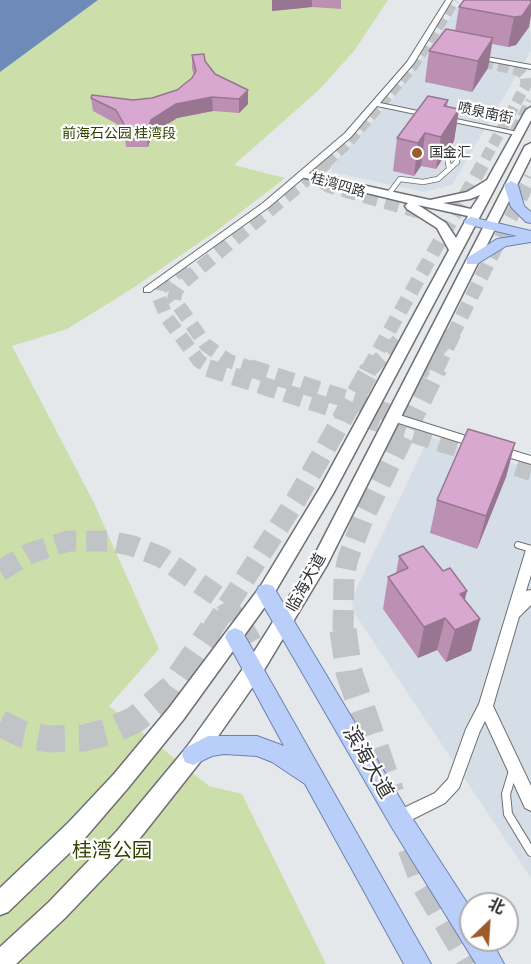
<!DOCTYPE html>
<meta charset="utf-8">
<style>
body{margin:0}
#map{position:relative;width:531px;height:964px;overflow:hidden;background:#e5e8eb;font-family:"Sofia Sans Condensed","Noto Sans SC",sans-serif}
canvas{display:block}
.north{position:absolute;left:459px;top:892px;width:60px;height:60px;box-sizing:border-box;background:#fff;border:2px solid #adadad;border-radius:50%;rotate:25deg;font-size:16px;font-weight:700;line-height:24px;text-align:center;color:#313233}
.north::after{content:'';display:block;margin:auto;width:21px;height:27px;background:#9e5b2a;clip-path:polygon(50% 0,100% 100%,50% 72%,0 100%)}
</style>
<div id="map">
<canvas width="531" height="964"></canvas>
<div class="north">北</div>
</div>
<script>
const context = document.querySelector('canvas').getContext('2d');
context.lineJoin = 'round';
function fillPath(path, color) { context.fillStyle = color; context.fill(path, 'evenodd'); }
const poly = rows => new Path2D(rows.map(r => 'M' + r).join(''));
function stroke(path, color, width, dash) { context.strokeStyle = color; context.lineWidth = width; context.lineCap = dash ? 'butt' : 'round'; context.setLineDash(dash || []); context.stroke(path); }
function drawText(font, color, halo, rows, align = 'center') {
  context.font = font + ' "Sofia Sans Condensed","Noto Sans SC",sans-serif'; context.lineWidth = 4.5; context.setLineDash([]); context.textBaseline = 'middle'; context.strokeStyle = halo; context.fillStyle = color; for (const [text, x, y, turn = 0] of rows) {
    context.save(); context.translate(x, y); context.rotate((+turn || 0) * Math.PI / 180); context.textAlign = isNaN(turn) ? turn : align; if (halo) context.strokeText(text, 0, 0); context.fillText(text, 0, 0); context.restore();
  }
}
const built = poly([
 [460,4,530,16,531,51,452,185,424,192,332,172,332,165,389,103],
 [429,437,531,469,531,878,353,611,352,598]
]);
const green = poly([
 [98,0,388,0,354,51,320,89,234,165,285,178,219,229,133,288,67,329,12,346,94,503,159,649,109,706,209,786,242,794,326,964,0,964,0,72]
]);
const water = poly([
 [0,0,98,0,0,72]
]);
const primaryTunnelFar2 = poly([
 [467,58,520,71,525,76,526,85,483,163],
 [515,131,531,101],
 [326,163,348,143,413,66,455,0]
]);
const primaryTunnelFar1 = poly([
 [317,163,315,172,320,180,329,186,428,214],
 [185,265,161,288,159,298,167,318,199,361,212,369],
 [255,369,229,361,206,345,174,299,176,291,182,283,327,162],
 [368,369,484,162],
 [422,369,454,332,531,177]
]);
const primaryTunnel = poly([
 [208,368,531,472],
 [250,368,412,420],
 [367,372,369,368],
 [419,373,423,368]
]);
const highwayTunnelFar2 = poly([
 [370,369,402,338],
 [436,369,454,332]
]);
const highwayTunnelFar1 = poly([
 [0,571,28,554,68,541,110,541,133,546,161,557,226,602,242,631],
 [211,631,296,500,371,368],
 [343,631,344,577,348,558,363,519,437,368]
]);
const highwayTunnel = poly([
 [241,630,249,644],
 [343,630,349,672,391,793],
 [0,723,22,734,49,739,84,738,111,731,136,719,172,688,212,630],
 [411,848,424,883,472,964]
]);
const laneFar3 = poly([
 [448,163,447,158,452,150,462,150,456,163]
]);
const laneFar2 = poly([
 [448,162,449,168],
 [388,195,400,179,423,182,438,179,457,162]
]);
const laneFar1 = poly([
 [518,545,531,549]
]);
const lane = poly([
 [513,771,506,794,508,814,531,852]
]);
const street = poly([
 [446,0,452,0,414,63,380,103,518,132,521,132,521,136,377,106,351,137,269,207,150,292,144,292,144,288,263,203,345,133,407,62,446,0],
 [470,54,531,65,531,69,473,58,470,58,470,54],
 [393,413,482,441,484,444,478,448,389,420,387,417,393,413],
 [498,446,531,456,531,464,494,453,492,450,498,446],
 [531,548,531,575,526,591,531,590,531,605,519,617,493,706,531,786,531,811,525,808,485,721,480,731,459,788,445,803,399,826,393,823,391,818,393,813,435,793,448,779,466,729,479,704,525,553,526,549,531,548]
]);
const secondary = poly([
 [531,107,531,120,334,492,272,597,183,720,128,788,85,838,8,912,0,915,0,888,69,822,114,774,169,708,260,587,320,488,449,250,437,228,407,209,405,206,408,203,297,176,303,172,430,200,467,192,487,180,526,110,531,107],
 [480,195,471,209,443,203,470,199,480,195],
 [418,205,468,216,456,238,446,223,418,205],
 [531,143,531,157,327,565,261,675,200,762,133,847,65,918,16,964,0,964,0,947,49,902,117,831,186,748,247,663,312,560,525,146,531,143]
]);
const primary = poly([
 [511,181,518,185,524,206,531,212,531,223,526,222,511,207,504,185,511,181],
 [471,217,531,231,531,242,506,246,477,264,467,264,467,258,497,239,517,236,466,224,464,221,471,217],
 [266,584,273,586,407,810,471,909,471,940,491,940,504,964,476,964,391,826,259,598,256,592,259,586,266,584],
 [235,628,242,631,431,964,404,964,305,784,272,762,257,756,224,754,212,756,193,765,185,762,182,755,185,748,208,736,257,736,284,746,225,637,228,631,235,628]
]);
const wall = poly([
 [272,0,341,0,341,9,312,7,272,11],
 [531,0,529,27,516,45,508,47,492,44,488,68,472,92,425,82,429,51,455,31,459,7],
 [192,55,205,61,215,74,248,104,239,113,213,111,177,118,152,134,148,147,126,147,125,137,117,124,93,111,91,98,133,100,152,98,177,90,192,78,194,75,192,69],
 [448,100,447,107,459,109,454,141,436,169,421,166,414,176,393,171,397,138],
 [515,443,506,477,477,549,430,533,437,500],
 [399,556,443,571,480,619,471,651,446,662,437,650,418,658,383,609,388,577,396,574]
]);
const shadedWall = poly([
 [272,0,312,0,312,7,272,11],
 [531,3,531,16,529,27,516,45,508,47,514,17],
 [493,38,488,68,472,92,478,61],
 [248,90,248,104,239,113,239,99],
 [212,97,213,111,177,118,152,134,148,147,146,133,151,120,176,104],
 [459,109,454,141,436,169,441,137],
 [425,133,421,166,414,176,418,143],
 [515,443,506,477,477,549,486,516],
 [467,591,459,623,460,594],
 [445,618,437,650,418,658,424,627],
 [480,619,471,651,446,662,455,630]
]);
const building = poly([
 [464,0,531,0,531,3,522,16,514,17,459,7,464,0],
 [446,29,493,38,478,61,429,51,446,29],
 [204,54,205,61,215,74,248,90,239,99,212,97,176,104,151,120,146,133,124,133,125,126,116,110,91,98,92,95,133,100,152,98,177,90,192,78,196,71,192,55,204,54],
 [428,96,448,100,444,106,459,109,441,137,425,133,418,143,397,138,428,96],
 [468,429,515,443,486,516,437,500,468,429],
 [423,546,443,571,450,568,467,591,460,594,480,619,455,630,445,618,424,627,388,577,408,568,399,556,423,546]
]);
const markers = [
 [417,153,6,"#9e5b2a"]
];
const farStreetnames = [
 ["喷泉南街",485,114,12],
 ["桂湾四路",338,186,16]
];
const farParknames = [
 ["前海石公园 桂湾段",119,134]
];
const farPoinames = [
 ["国金汇",429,153]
];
const streetNames = [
 ["临海大道",307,583,-61]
];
const nearStreetnames = [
 ["滨海大道",367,763,60]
];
const nearParknames = [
 ["桂湾公园",112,852]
];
fillPath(built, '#d5dee6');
fillPath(green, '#ccdeaa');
fillPath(water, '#6e8ab9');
stroke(primaryTunnelFar2, '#c1c4c6', 11, [11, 5]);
stroke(primaryTunnelFar1, '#c1c4c6', 14, [14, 8]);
stroke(primaryTunnel, '#c1c4c6', 18, [18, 9]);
stroke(highwayTunnelFar2, '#c1c4c6', 16, [16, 8]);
stroke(highwayTunnelFar1, '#c1c4c6', 21, [21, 10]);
stroke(highwayTunnel, '#c1c4c6', 27, [27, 14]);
stroke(laneFar3, '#6d6f72', 5);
stroke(laneFar2, '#6d6f72', 6);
stroke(laneFar1, '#6d6f72', 8);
stroke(lane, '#6d6f72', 10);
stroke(street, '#6d6f72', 2);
stroke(secondary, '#6d6f72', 3);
stroke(primary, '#6c82b2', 2);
stroke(laneFar3, '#fff', 4);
stroke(laneFar2, '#fff', 4.5);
stroke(laneFar1, '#fff', 6);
stroke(lane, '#fff', 8);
fillPath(street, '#fff');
fillPath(secondary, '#fff');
fillPath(primary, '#bacefa');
fillPath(wall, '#bb90b3');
fillPath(shadedWall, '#987692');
fillPath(building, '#d9a8d0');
stroke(building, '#987692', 1.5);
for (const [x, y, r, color] of markers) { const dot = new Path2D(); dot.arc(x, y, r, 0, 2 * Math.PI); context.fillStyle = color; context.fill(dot); stroke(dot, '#fff', 2); }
drawText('14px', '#313233', '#fff', farStreetnames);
drawText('14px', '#324201', '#fff', farParknames);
drawText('14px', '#313233', '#fff', farPoinames, 'left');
drawText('16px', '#313233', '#fff', streetNames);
drawText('20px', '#313233', '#fff', nearStreetnames);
drawText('20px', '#324201', '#fff', nearParknames);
</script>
